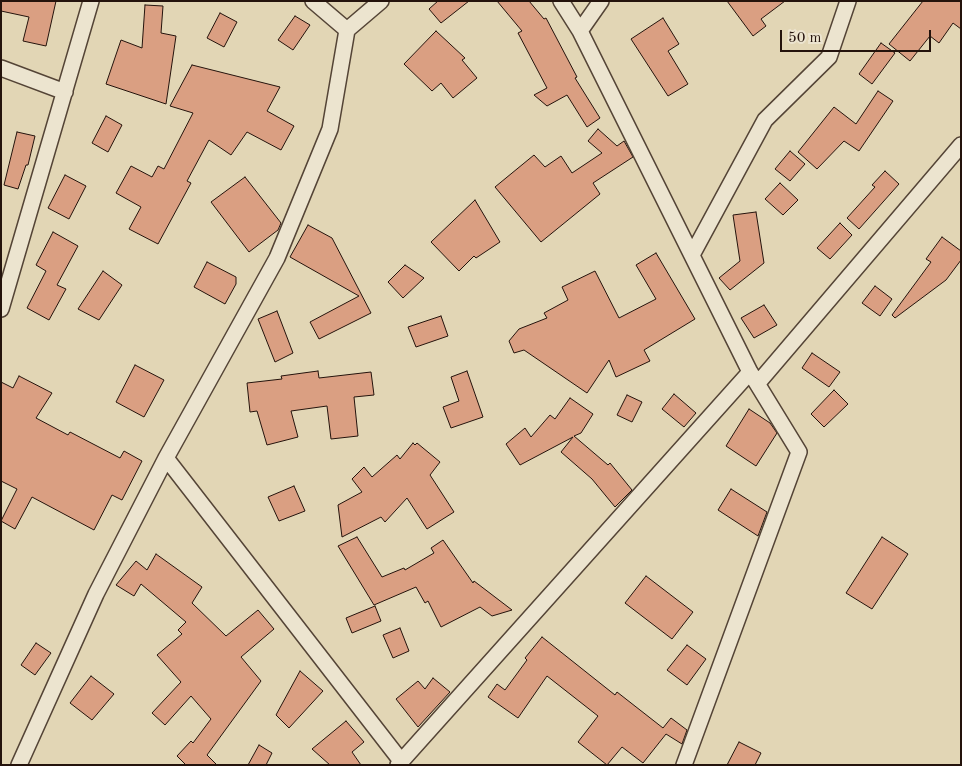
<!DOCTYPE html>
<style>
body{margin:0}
#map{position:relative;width:962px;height:766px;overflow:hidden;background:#e2d6b5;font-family:"Old Standard TT",serif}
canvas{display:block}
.frame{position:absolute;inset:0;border:2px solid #24130c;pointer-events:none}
.scale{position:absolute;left:780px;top:30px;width:151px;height:22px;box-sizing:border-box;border:2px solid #24130c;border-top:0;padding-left:6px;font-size:15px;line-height:18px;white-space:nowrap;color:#24130c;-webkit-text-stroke:4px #ece4cf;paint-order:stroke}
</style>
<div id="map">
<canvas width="962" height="766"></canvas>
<div class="frame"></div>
<div class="scale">50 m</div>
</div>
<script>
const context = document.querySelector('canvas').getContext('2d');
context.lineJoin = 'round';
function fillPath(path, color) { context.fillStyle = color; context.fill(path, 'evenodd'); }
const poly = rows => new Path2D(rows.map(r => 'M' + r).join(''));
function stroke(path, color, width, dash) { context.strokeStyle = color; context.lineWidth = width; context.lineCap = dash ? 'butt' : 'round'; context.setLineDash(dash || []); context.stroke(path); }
const building = poly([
 [1,1,56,1,46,46,23,41,29,17,1,11,1,1],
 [438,1,469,1,441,23,429,9,438,1],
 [497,1,529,1,544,19,546,18,577,77,575,78,600,118,587,127,567,95,547,106,534,95,547,88,518,33,522,31,497,1],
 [727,1,785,1,761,19,766,26,753,36,727,1],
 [923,1,961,1,961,29,953,23,939,43,930,36,910,61,889,44,923,1],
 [145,5,163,6,161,33,176,36,166,104,106,84,121,40,142,48,145,5],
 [220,13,237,22,224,47,207,38,220,13],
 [295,16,310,25,293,50,278,40,295,16],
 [663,18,679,44,668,51,688,84,668,96,631,39,663,18],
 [436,31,465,58,462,60,477,78,453,98,441,83,432,91,404,64,436,31],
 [881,43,895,53,872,84,859,74,881,43],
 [192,65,280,87,267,111,294,126,281,150,247,132,231,155,209,140,187,181,191,183,158,244,129,229,141,207,116,193,131,166,152,177,158,166,164,169,193,113,170,106,192,65],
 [878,91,893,101,859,151,844,141,817,169,798,152,834,107,856,124,878,91],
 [106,116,122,125,108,152,92,143,106,116],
 [598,129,617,146,624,141,633,157,593,183,600,194,541,242,495,187,534,155,545,167,561,156,572,173,602,153,588,141,598,129],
 [17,132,35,136,28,165,26,165,18,189,4,185,17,132],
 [790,151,805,164,790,181,775,169,790,151],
 [885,171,899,184,859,229,847,218,875,187,872,185,885,171],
 [65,175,86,186,69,219,48,208,65,175],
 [245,177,281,223,278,230,249,252,211,202,245,177],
 [780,183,798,200,783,215,765,199,780,183],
 [475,200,500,242,476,258,474,256,459,271,431,242,475,200],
 [756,212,764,263,730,290,719,278,740,261,733,215,756,212],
 [840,223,852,235,830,259,817,248,840,223],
 [308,225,332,238,371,313,319,339,310,322,359,296,290,257,308,225],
 [53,232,78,246,57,285,66,289,49,320,27,308,46,271,36,265,53,232],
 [942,237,961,251,961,260,946,280,895,318,892,315,931,262,926,259,942,237],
 [656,253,695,319,644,350,650,361,616,377,609,360,587,393,524,350,514,353,509,341,519,329,547,318,544,313,568,300,562,287,595,271,619,318,656,299,636,265,656,253],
 [207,262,236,277,236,284,225,304,194,287,207,262],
 [405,265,424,278,403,298,388,282,405,265],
 [103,271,122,285,99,320,78,309,103,271],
 [875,286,892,299,880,316,862,303,875,286],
 [764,305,777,325,754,338,741,318,764,305],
 [277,311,293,353,275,362,258,319,277,311],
 [441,316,448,336,416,347,408,327,441,316],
 [812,353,840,372,829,387,802,368,812,353],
 [135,365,164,380,144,417,116,402,135,365],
 [318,371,319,378,371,372,374,395,354,397,358,436,331,439,327,406,291,411,298,437,267,445,257,411,250,412,247,383,282,379,281,376,318,371],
 [467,371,483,417,451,428,443,407,459,401,451,377,467,371],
 [19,376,52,393,36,418,68,435,70,432,120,458,124,451,142,461,122,500,112,495,94,530,32,497,15,529,1,521,17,489,1,481,1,382,13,388,19,376],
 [834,390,848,404,824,427,811,414,834,390],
 [674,394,696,413,684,427,662,409,674,394],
 [627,395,642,402,632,422,617,415,627,395],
 [570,398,593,414,581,433,574,436,608,465,610,463,632,490,615,507,592,479,561,452,573,437,520,465,506,444,525,428,531,437,550,415,555,419,570,398],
 [749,409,770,423,777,433,756,466,726,446,749,409],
 [413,443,415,445,417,443,440,462,430,475,454,512,427,529,407,498,385,522,381,517,342,537,338,505,362,492,352,479,364,467,372,477,397,455,400,459,413,443],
 [294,486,305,511,279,521,268,497,294,486],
 [731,489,767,512,758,536,718,510,731,489],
 [357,537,382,577,404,568,405,570,434,553,431,548,443,540,473,583,474,581,512,610,492,616,480,607,441,627,428,601,425,603,416,587,374,605,338,546,357,537],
 [882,537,908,554,872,609,846,593,882,537],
 [156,554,202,587,192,603,226,636,258,610,274,629,241,657,261,681,207,755,217,765,186,765,177,756,191,741,193,743,211,719,191,696,165,725,152,713,181,682,157,655,182,634,178,630,186,622,141,584,134,596,116,585,136,561,147,570,156,554],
 [646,576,693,612,672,639,625,603,646,576],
 [375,606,381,621,352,633,346,618,375,606],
 [400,628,409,651,393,658,383,635,400,628],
 [542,637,615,695,617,692,663,728,671,718,687,730,682,744,666,734,643,763,622,747,607,765,578,742,598,716,547,676,518,718,488,697,497,684,505,690,527,660,525,658,542,637],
 [36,643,51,653,35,675,21,665,36,643],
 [687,645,706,659,687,685,667,670,687,645],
 [300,671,323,691,289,728,276,715,300,671],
 [91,676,114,694,92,720,70,703,91,676],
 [433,678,450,692,418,727,396,699,418,681,425,689,433,678],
 [346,721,364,742,352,752,361,765,330,765,312,749,346,721],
 [739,742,761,753,755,765,727,765,739,742],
 [259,745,272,753,266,765,248,765,259,745]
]);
const street = poly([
 [313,1,347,30],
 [561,1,580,31,750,372,799,452,684,765],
 [580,31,601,1],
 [1,68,65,92],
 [692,255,765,120,829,57,848,1],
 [1,309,91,1],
 [758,383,961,145],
 [166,458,401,761],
 [19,765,96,594,166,458,277,258,330,129,347,30,381,1],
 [398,765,750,372]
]);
fillPath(building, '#da9f82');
stroke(building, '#24130c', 1);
stroke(street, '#544436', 18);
stroke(street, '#ece4cf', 15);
</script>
